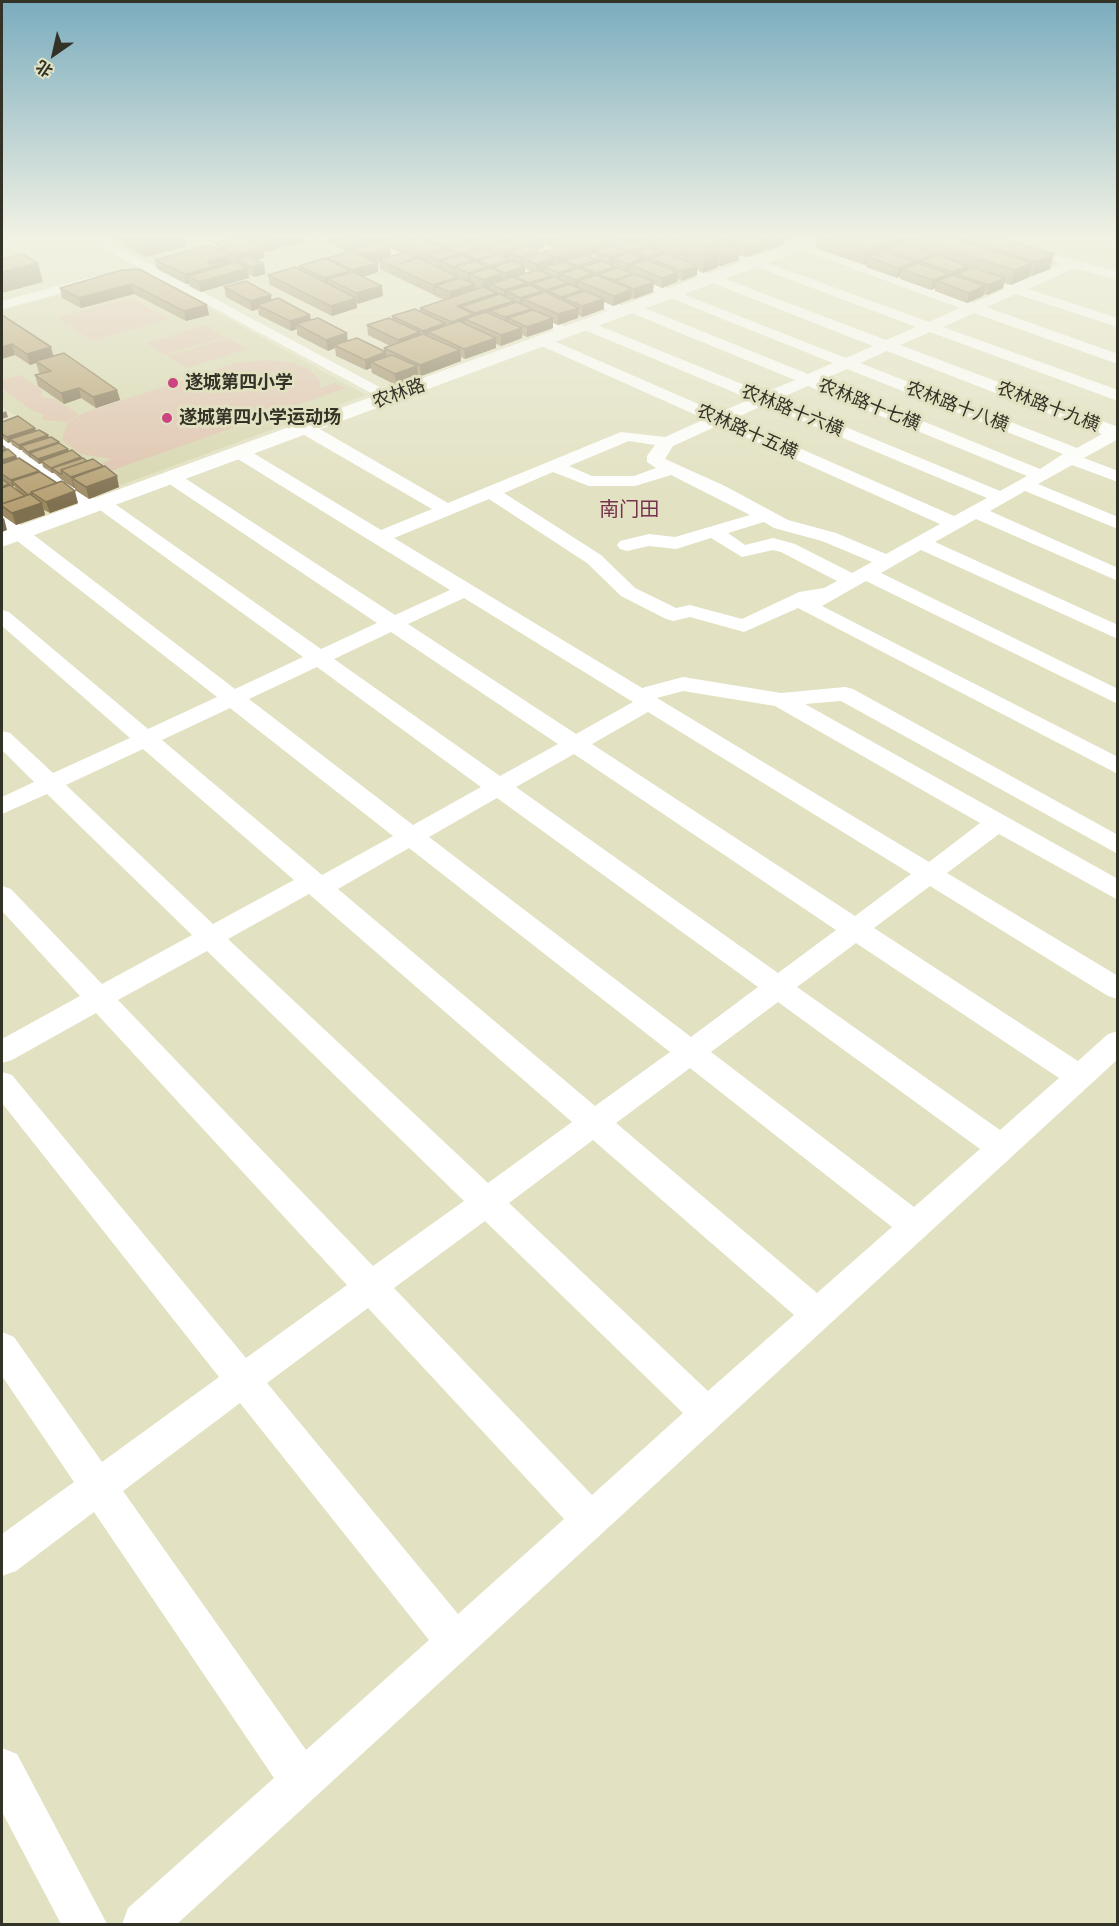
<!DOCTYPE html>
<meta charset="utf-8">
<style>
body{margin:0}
#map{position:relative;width:1119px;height:1926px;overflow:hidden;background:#e2e1c2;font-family:"PT Serif","Noto Sans SC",serif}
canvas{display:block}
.frame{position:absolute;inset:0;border:3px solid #323226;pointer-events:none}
.north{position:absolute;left:24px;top:24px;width:60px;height:60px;-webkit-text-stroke:4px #e2e1c2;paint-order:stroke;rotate:214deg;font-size:16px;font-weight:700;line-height:24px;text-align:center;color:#323226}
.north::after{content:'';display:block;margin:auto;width:21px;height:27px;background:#323226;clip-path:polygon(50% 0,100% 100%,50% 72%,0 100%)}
</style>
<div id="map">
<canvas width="1119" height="1926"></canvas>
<div class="frame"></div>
<div class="north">北</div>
</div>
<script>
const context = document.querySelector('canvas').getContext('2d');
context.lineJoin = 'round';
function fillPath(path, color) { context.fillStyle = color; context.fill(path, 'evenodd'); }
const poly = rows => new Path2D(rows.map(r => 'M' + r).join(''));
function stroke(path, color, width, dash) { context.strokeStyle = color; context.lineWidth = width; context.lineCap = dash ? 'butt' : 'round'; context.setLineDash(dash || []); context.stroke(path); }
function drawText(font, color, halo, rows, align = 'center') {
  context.font = font + ' "PT Serif","Noto Sans SC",serif'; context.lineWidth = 6; context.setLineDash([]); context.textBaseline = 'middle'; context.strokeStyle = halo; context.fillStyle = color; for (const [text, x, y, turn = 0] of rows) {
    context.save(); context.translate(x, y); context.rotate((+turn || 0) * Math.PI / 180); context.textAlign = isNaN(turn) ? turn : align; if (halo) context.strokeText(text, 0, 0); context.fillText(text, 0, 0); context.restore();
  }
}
const built = poly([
 [142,271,366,395,121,485,2,407,2,311]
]);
const green = poly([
 [130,298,169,319,93,341,56,318],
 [205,325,225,337,165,355,146,343],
 [228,338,248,349,186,368,167,356],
 [269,360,293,363,309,369,320,380,320,388,335,383,345,388,105,473,95,466,112,459,81,454,62,440,68,422,84,413,235,363],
 [20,375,42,390,41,397,54,399,79,414,67,422,43,420,43,414,31,410,2,388,2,380]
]);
const minor = poly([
 [79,235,96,235,398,397,390,402,384,400,79,235],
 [243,235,265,235,263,238,178,261,171,257,173,254,243,235],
 [347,235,365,235,575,331,568,335,563,334,347,235],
 [432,235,450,235,625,307,632,304,637,305,808,374,833,363,513,235,532,235,846,358,873,346,590,235,609,235,886,340,916,327,672,235,691,235,929,322,960,308,762,235,781,235,973,303,1003,290,1003,284,1014,284,1061,264,1051,259,1058,255,1118,272,1118,280,1075,268,1028,289,1118,318,1118,327,1016,294,986,307,1118,354,1118,364,974,313,943,327,1118,390,1118,401,930,332,900,345,1118,427,1118,439,1084,458,1118,471,1118,482,1072,465,1038,484,1118,517,1118,529,1025,491,990,511,1118,568,1118,581,976,519,935,542,1118,625,1118,639,921,550,881,573,1118,689,1118,704,866,581,822,606,1118,757,1118,774,798,608,744,632,690,617,673,621,666,619,621,596,587,563,489,499,394,538,642,688,683,677,781,693,845,687,853,689,1118,835,1118,854,841,701,805,704,1118,879,1118,900,999,834,947,873,1118,976,1118,999,1108,996,930,886,874,928,1078,1061,1108,1034,1118,1031,1118,1059,177,1924,122,1924,128,1908,274,1778,94,1512,16,1571,2,1576,2,1534,74,1482,2,1376,2,1332,14,1337,102,1462,219,1377,2,1103,2,1072,12,1075,246,1358,347,1285,96,1013,12,1060,2,1063,2,1039,80,996,2,911,2,886,11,889,102,984,192,935,47,794,2,814,2,797,34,782,2,750,2,731,10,733,53,773,130,738,2,626,2,610,9,612,148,729,217,697,2,529,2,515,9,516,235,689,303,657,100,510,87,510,2,451,2,438,8,439,95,499,108,499,321,649,377,623,165,481,162,477,165,473,177,473,395,615,450,590,233,456,230,452,233,448,245,448,381,530,432,509,299,432,297,428,299,424,311,424,448,503,621,432,665,437,705,419,537,344,534,341,537,338,547,338,719,413,750,399,580,328,578,325,580,322,590,322,764,393,795,380,629,312,622,315,617,314,432,235],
 [887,351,1102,434,1077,448,860,363,887,351],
 [847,369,1063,454,1040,469,822,380,847,369],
 [808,386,1027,476,1000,491,778,399,808,386],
 [764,405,987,498,954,516,733,419,764,405],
 [719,425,940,524,886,554,836,533,788,520,725,486,665,459,673,446,719,425],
 [629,441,655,445,647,456,647,462,656,468,634,476,592,476,569,466,629,441],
 [553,472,589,486,635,486,671,475,750,515,675,537,649,534,620,541,617,545,620,549,627,551,649,546,676,549,711,538,742,557,773,550,781,552,837,581,824,588,799,592,742,619,690,605,676,608,635,588,601,555,504,493,553,472],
 [764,522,774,528,822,541,872,562,852,573,795,544,773,538,745,545,728,533,764,522],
 [464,598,633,702,576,734,408,624,464,598],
 [391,632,558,744,500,776,334,659,391,632],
 [317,667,481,787,413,825,249,699,317,667],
 [683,691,775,706,980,823,929,862,657,698,683,691],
 [230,708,393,836,322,875,162,740,230,708],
 [648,712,911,874,855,916,592,744,648,712],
 [143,749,294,880,213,924,66,785,143,749],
 [574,754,836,930,778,973,516,787,574,754],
 [497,798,758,987,691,1037,429,837,497,798],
 [409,848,670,1052,595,1106,338,889,409,848],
 [309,894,572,1122,488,1183,228,939,309,894],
 [856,943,1059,1078,1000,1130,797,987,856,943],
 [207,951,464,1201,373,1266,118,1000,207,951],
 [778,1002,980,1149,914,1207,711,1052,778,1002],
 [690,1068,892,1227,817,1293,616,1123,690,1068],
 [593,1140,794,1315,708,1391,509,1203,593,1140],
 [485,1221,683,1413,592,1495,394,1288,485,1221],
 [368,1308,564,1519,458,1614,267,1383,368,1308],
 [240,1403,429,1640,306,1750,123,1491,240,1403],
 [95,276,102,280,100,283,2,309,2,301,95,276],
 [2,1748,17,1754,107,1924,61,1924,2,1812,2,1748]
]);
const tertiary = poly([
 [814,235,837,235,835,238,2,547,2,532,814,235]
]);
const wall = poly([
 [109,235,185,235,187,246,146,257,110,237],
 [248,235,803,235,787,240,785,240,784,244,768,250,764,249,764,251,746,257,739,255,739,260,720,266,718,265,718,267,703,273,697,270,697,275,682,281,678,279,677,282,662,288,653,284,653,292,634,299,631,298,631,299,613,306,604,302,604,309,582,317,578,315,578,318,558,325,553,323,553,328,527,337,522,335,522,338,501,346,496,344,496,348,465,359,461,357,461,361,421,376,417,374,418,377,396,385,372,373,371,368,366,370,336,356,335,348,328,351,297,335,297,329,291,331,259,315,258,309,252,311,226,297,224,287,272,300,310,315,311,320,348,341,384,351,384,348,390,346,368,335,367,325,392,319,392,316,420,311,420,308,444,300,435,296,435,295,434,295,380,269,379,260,375,261,378,263,378,272,363,277,383,296,357,303,357,308,332,316,270,285,268,275,300,269,299,266,328,260,327,258,347,252,339,248,339,247,337,247,327,242,326,236,314,240,305,236,306,241,265,252,263,251,264,258,256,260,264,264,265,274,254,277,248,274,249,278,201,292,189,286,189,284,186,284,157,269,155,260,216,248,215,243,249,241],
 [544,243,550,246,552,245,552,247,556,248,539,253,537,250,544,248],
 [390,248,399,252,401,252,401,253,391,256],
 [596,254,596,259,589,256],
 [525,269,531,272,525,274],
 [818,235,989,235,1050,269,1032,276,1030,276,1029,277,1011,285,1004,283,1003,288,987,295,984,294,983,296,967,303,935,291,935,288,931,290,900,279,900,276,897,278,866,267,867,264,864,265,816,248],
 [122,270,209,315,186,321,134,294,81,308,62,298,60,288],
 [2,315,54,356,117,390,120,400,96,408,81,398,64,404,38,386,35,375,41,374,39,372,36,363,30,365,15,355],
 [2,422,35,428,36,431,48,435,49,437,59,442,59,443,68,449,68,451,87,461,103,466,119,487,89,499,75,490,75,488,74,488,64,482,63,480,62,480,54,473,52,473,43,467,42,463,39,464,23,452,22,450,20,450,12,445,11,442,8,443,2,438],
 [2,445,7,450,16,456,17,458,39,472,78,503,50,513,44,510,45,515,16,525,3,516,3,514,2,515,2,479,9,485,20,493,14,486,12,486,2,479]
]);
const shadedWall = poly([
 [141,235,185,235,187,246,146,257],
 [291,235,305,235,306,241,265,252,263,242],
 [313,235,326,235,326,236,314,240],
 [346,235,358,235,371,237,371,247,354,249,354,252,350,253,349,243,338,238,339,247,337,247,336,238],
 [378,235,410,235,387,238,387,242,379,244],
 [554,235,567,235,552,237,552,245,550,246,550,236],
 [630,235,646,235,637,237,637,242,629,244],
 [673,235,686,235,674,237,674,242,670,241,670,245,671,236],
 [747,235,746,245,731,242,731,249,728,250,729,241],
 [785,235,784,244,768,250,769,241],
 [788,235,803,235,787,240],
 [911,235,933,235,912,238,910,248,909,249],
 [907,236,905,250,888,250,887,256,868,257,867,264,864,265,866,250],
 [418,237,419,246,401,243,401,252,399,252,399,242],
 [621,237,621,246,616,245,616,248,602,252,602,243],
 [667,237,666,247,654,243,654,250,650,252,651,242],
 [544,238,544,248,525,254,525,244],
 [508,239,508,248,491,245,491,253,489,254,489,244],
 [720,241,718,267,703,273,705,246],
 [765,242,764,251,746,257,747,247],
 [600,243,599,253,596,251,596,254,583,259,583,249],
 [523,245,523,254,507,252,508,259,504,260,504,251],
 [688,245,686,264,683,265,685,246],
 [645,246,644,255,634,252,634,259,629,260,629,251],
 [390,247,391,257,366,264,365,254],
 [263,248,264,258,244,263,238,260,237,255],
 [445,248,445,258,427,255,427,264,426,264,425,254],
 [481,248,482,257,464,254,464,263,462,263,462,254],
 [740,250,739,260,720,266,721,256],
 [539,251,539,261,523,258,523,266,520,267,520,257],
 [576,251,576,261,565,261,565,264,557,267,557,257],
 [625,252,625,261,614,258,613,265,609,266,610,257],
 [663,252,662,262,650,258,650,266,647,267,648,257],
 [459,254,459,264,441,261,441,270,439,270,439,260],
 [1054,254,1050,269,1032,276,1036,262],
 [230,255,231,265,188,276,189,284,186,284,185,274,207,262],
 [935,255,933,264,921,261,920,269,917,271,919,261],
 [555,258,555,267,545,267,545,271,536,274,536,264],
 [643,258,642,268,631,265,630,272,627,273,627,264],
 [473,260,473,270,455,267,455,276,453,276,453,267],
 [510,260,510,269,493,267,493,275,491,276,490,266],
 [598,260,598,270,582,267,582,275,578,276,578,266],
 [914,262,913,272,902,269,900,276,897,278,898,268],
 [38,263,43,282,2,293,2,272],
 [378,263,378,272,353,280,352,270],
 [1033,263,1029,277,1011,285,1014,270],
 [264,264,265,274,254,277,252,267],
 [525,266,525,276,515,276,516,279,506,283,505,273],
 [697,266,697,275,682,281,682,271],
 [968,266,966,276,957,274,956,280,950,282,952,272],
 [487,267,488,277,470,274,470,282,468,283,468,273],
 [576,267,576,277,561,274,561,282,558,283,558,273],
 [615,267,615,277,598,274,598,282,595,283,596,273],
 [247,268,249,278,201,292,199,282],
 [350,271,351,281,328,279,328,287,325,288,324,278],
 [678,272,677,282,662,288,662,278],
 [503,273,503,283,491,284,491,287,483,290,483,280],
 [593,274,593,284,578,281,578,289,575,290,575,280],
 [632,274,632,283,615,281,615,289,612,290,613,280],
 [949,274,947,284,937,281,935,288,931,290,933,280],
 [551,276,551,286,532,284,532,292,529,293,529,283],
 [458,277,459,287,435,286,435,295,434,295,433,285],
 [1005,278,1003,288,987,295,989,285],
 [654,282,653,292,634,299,634,289],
 [527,283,527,293,507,291,507,300,504,301,504,290],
 [568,283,568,293,548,291,548,300,546,300,546,290],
 [131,284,134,294,81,308,79,298],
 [475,284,475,294,450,303,450,292],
 [382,286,383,296,358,304,356,293],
 [985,286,983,296,967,303,969,293],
 [632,289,631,299,613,306,614,296],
 [583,290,583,300,563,298,563,306,561,307,561,297],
 [543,291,543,301,523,299,523,307,521,308,520,298],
 [497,293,497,304,461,307,462,315,457,306],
 [271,295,272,305,257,305,258,309,252,311,250,301],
 [356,298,357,308,332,316,331,306],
 [604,299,604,309,582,317,582,306],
 [514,301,514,311,490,311,490,319,476,324,475,313],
 [207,305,209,315,186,321,184,311],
 [579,308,578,318,558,325,558,314],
 [532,309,532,319,508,318,508,327,506,328,505,317],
 [473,314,474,323,465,319,465,327,452,332,452,322],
 [310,315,311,325,296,324,297,329,291,331,290,321],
 [553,318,553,328,527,337,527,327],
 [445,323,446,333,428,332,428,340,424,341,423,331],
 [522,328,522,338,501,346,501,335],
 [420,332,421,342,399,350,398,340],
 [347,333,348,344,334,345,335,348,328,351,326,340],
 [496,338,496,348,465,359,464,349],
 [12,344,15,355,2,359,2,347],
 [51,347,54,358,36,361,36,363,30,365,27,354],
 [460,350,461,361,421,376,420,365],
 [386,352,387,363,371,362,371,368,366,370,365,360],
 [417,366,418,377,396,385,395,374],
 [79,388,81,398,64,404,61,393],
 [117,390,120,400,96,408,93,397],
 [6,411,8,417,2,419,2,413],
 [35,428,37,434,10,439,11,442,8,443,7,437],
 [48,435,50,441,21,446,22,450,20,450,19,445],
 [59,442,60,448,30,453,31,457,30,458,28,452],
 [68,449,69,454,41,461,42,463,39,464,38,459],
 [16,456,18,461,2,467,2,460],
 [81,457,83,463,52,468,54,473,52,473,51,468],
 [103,466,106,477,72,478,75,488,74,488,71,477],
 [39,471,41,477,12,481,14,486,12,486,11,480],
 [117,476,119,487,89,499,86,487],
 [75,491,78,503,50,513,46,502],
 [42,503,45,515,16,525,12,513],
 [4,518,7,530,2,532,2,519]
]);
const building = poly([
 [248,235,291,235,263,242,248,235],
 [330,235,346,235,336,238,330,235],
 [350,235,366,235,371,237,349,243,338,238,350,235],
 [396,235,414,235,418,237,399,242,387,238,396,235],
 [430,235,451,235,467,242,448,248,423,237,430,235],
 [467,235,499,235,508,239,489,244,467,235],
 [503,235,520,235,510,238,503,235],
 [526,235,536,235,544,238,525,244,512,239,526,235],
 [558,235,617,235,621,237,602,243,597,241,600,243,583,249,552,237,558,235],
 [643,235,661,235,667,237,651,242,637,237,643,235],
 [681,235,697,235,700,236,693,238,687,236,678,238,674,237,681,235],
 [703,235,705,235,720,241,705,246,688,240,703,235],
 [714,235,747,235,729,241,714,235],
 [753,235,785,235,769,241,753,235],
 [822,235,905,235,907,236,866,250,822,235],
 [919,235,942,235,1033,263,1014,270,912,238,919,235],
 [950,235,989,235,1054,254,1036,262,950,235],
 [687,236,693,238,688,240,688,245,685,246,670,241,687,236],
 [749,236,765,242,747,247,731,242,749,236],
 [241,237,263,248,237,255,215,243,241,237],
 [421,238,445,248,425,254,401,243,421,238],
 [671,238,674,240,670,241,670,248,668,249,654,243,671,238],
 [511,240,523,245,504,251,491,245,511,240],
 [631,241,645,246,629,251,616,245,631,241],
 [380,242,390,247,365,254,354,249,380,242],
 [469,242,481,248,462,254,449,248,469,242],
 [720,243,740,250,721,256,719,256,720,243],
 [904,244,935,255,919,261,888,250,904,244],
 [208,245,230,255,207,262,214,266,185,274,155,260,208,245],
 [527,246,539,251,520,257,507,252,527,246],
 [564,246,576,251,557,257,546,253,555,258,536,264,523,258,564,246],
 [611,246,625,252,610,257,596,251,611,246],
 [649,247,663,252,648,257,634,252,649,247],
 [484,248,496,254,476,260,464,254,484,248],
 [447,249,459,254,439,260,427,255,447,249],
 [352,251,378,263,352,270,327,258,352,251],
 [884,251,914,262,898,268,868,257,884,251],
 [405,252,415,258,399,264,418,258,458,277,433,285,379,260,405,252],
 [629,253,643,258,627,264,614,258,629,253],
 [666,253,697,266,682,271,650,258,666,253],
 [23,254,38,263,2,272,2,259,23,254],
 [498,254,510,260,490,266,478,260,498,254],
 [461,255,473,260,453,267,441,261,461,255],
 [584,255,598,260,578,266,565,261,584,255],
 [937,255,968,266,952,272,921,261,937,255],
 [249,256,264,264,252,267,237,260,249,256],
 [325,258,350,271,324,278,299,266,325,258],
 [646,260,678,272,662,278,631,265,646,260],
 [475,261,487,267,468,273,455,267,475,261],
 [513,261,525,266,505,273,493,267,513,261],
 [602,261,615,267,596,273,582,267,602,261],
 [236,262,247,268,199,282,188,276,236,262],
 [563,262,576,267,558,273,545,267,563,262],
 [918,263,949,274,933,280,902,269,918,263],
 [295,267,356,298,331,306,268,275,295,267],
 [490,268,503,273,483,280,470,274,490,268],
 [579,268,593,274,575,280,561,274,579,268],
 [618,268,632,274,613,280,598,274,618,268],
 [973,268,1005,278,989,285,957,274,973,268],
 [139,269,207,305,184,311,131,284,79,298,60,288,122,270,139,269],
 [538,270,551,276,529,283,515,276,538,270],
 [353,272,382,286,356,293,328,279,353,272],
 [635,274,654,282,634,289,615,281,635,274],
 [596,275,632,289,614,296,578,281,596,275],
 [953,275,985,286,969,293,937,281,953,275],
 [513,277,527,283,504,290,491,284,513,277],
 [554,277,568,283,546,290,532,284,554,277],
 [460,278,475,284,450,292,435,286,460,278],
 [246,281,271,295,250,301,224,287,246,281],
 [570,284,583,290,561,297,548,291,570,284],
 [530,285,543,291,520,298,507,291,530,285],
 [483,287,497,293,457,306,473,314,452,322,420,308,483,287],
 [585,291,604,299,582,306,563,298,585,291],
 [545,292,579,308,558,314,523,299,545,292],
 [500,294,514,301,475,313,461,307,500,294],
 [278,298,310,315,290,321,257,305,278,298],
 [517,302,532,309,505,317,490,311,517,302],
 [415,309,445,323,423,331,392,316,415,309],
 [533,310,553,318,527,327,508,318,533,310],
 [486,312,522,328,501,335,465,319,486,312],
 [2,315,51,347,27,354,12,344,2,347,2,315],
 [318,318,347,333,326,340,296,324,318,318],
 [389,318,420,332,398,340,367,325,389,318],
 [459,321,496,338,464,349,428,332,459,321],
 [423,334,460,350,420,365,384,348,423,334],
 [357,338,386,352,365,360,334,345,357,338],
 [64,353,117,390,93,397,79,388,61,393,35,375,51,371,36,361,64,353],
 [392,355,417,366,395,374,371,362,392,355],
 [18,416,35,428,7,437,2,434,2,422,18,416],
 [39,430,48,435,19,445,10,439,39,430],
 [51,437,59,442,28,452,21,446,51,437],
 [59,443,68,449,38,459,30,453,59,443],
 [2,445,6,449,2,450,2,445],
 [8,449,16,456,2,460,2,452,8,449],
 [72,450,81,457,51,468,41,461,72,450],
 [19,458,39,471,11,480,2,474,2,464,19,458],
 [83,458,87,461,61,470,62,474,60,474,52,468,83,458],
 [93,459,103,466,71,477,61,470,93,459],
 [105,466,117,476,86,487,72,478,105,466],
 [40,472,57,483,31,492,32,495,30,494,28,495,12,481,40,472],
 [2,479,9,484,2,487,2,479],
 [62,481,75,491,46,502,31,492,62,481],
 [10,485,25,496,2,504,2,488,10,485],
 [30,494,42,503,12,513,2,506,2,504,30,494]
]);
const markers = [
 [173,383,6,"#cb437f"],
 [167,418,6,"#cb437f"]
];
const farPoinames = [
 ["遂城第四小学",185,383],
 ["遂城第四小学运动场",179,418]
];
const farStreetnames = [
 ["农林路",399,394,-20],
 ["农林路十七横",869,405,22],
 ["农林路十八横",957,407,21],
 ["农林路十九横",1048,407,21],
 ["农林路十六横",792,411,22],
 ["农林路十五横",747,432,24]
];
const farQuarternames = [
 ["南门田",629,510]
];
fillPath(built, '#d6d6af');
fillPath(green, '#dec3ad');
fillPath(minor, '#fff');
fillPath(tertiary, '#fff');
fillPath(wall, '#9d8a63');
fillPath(shadedWall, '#7f7050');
fillPath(building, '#b6a073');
stroke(building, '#7f7050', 1.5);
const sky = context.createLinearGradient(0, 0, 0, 505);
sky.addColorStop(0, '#7aacbe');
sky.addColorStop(0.47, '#f2f2e4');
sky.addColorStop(1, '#f2f2e400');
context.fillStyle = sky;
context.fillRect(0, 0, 1119, 505);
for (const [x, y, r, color] of markers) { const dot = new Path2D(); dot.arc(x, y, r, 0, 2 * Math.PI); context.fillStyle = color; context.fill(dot); stroke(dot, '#e2e1c2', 2); }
drawText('bold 18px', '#323226', '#e2e1c2', farPoinames, 'left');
drawText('18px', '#323226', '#e2e1c2', farStreetnames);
drawText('20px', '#76324e', '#e2e1c2', farQuarternames);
</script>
